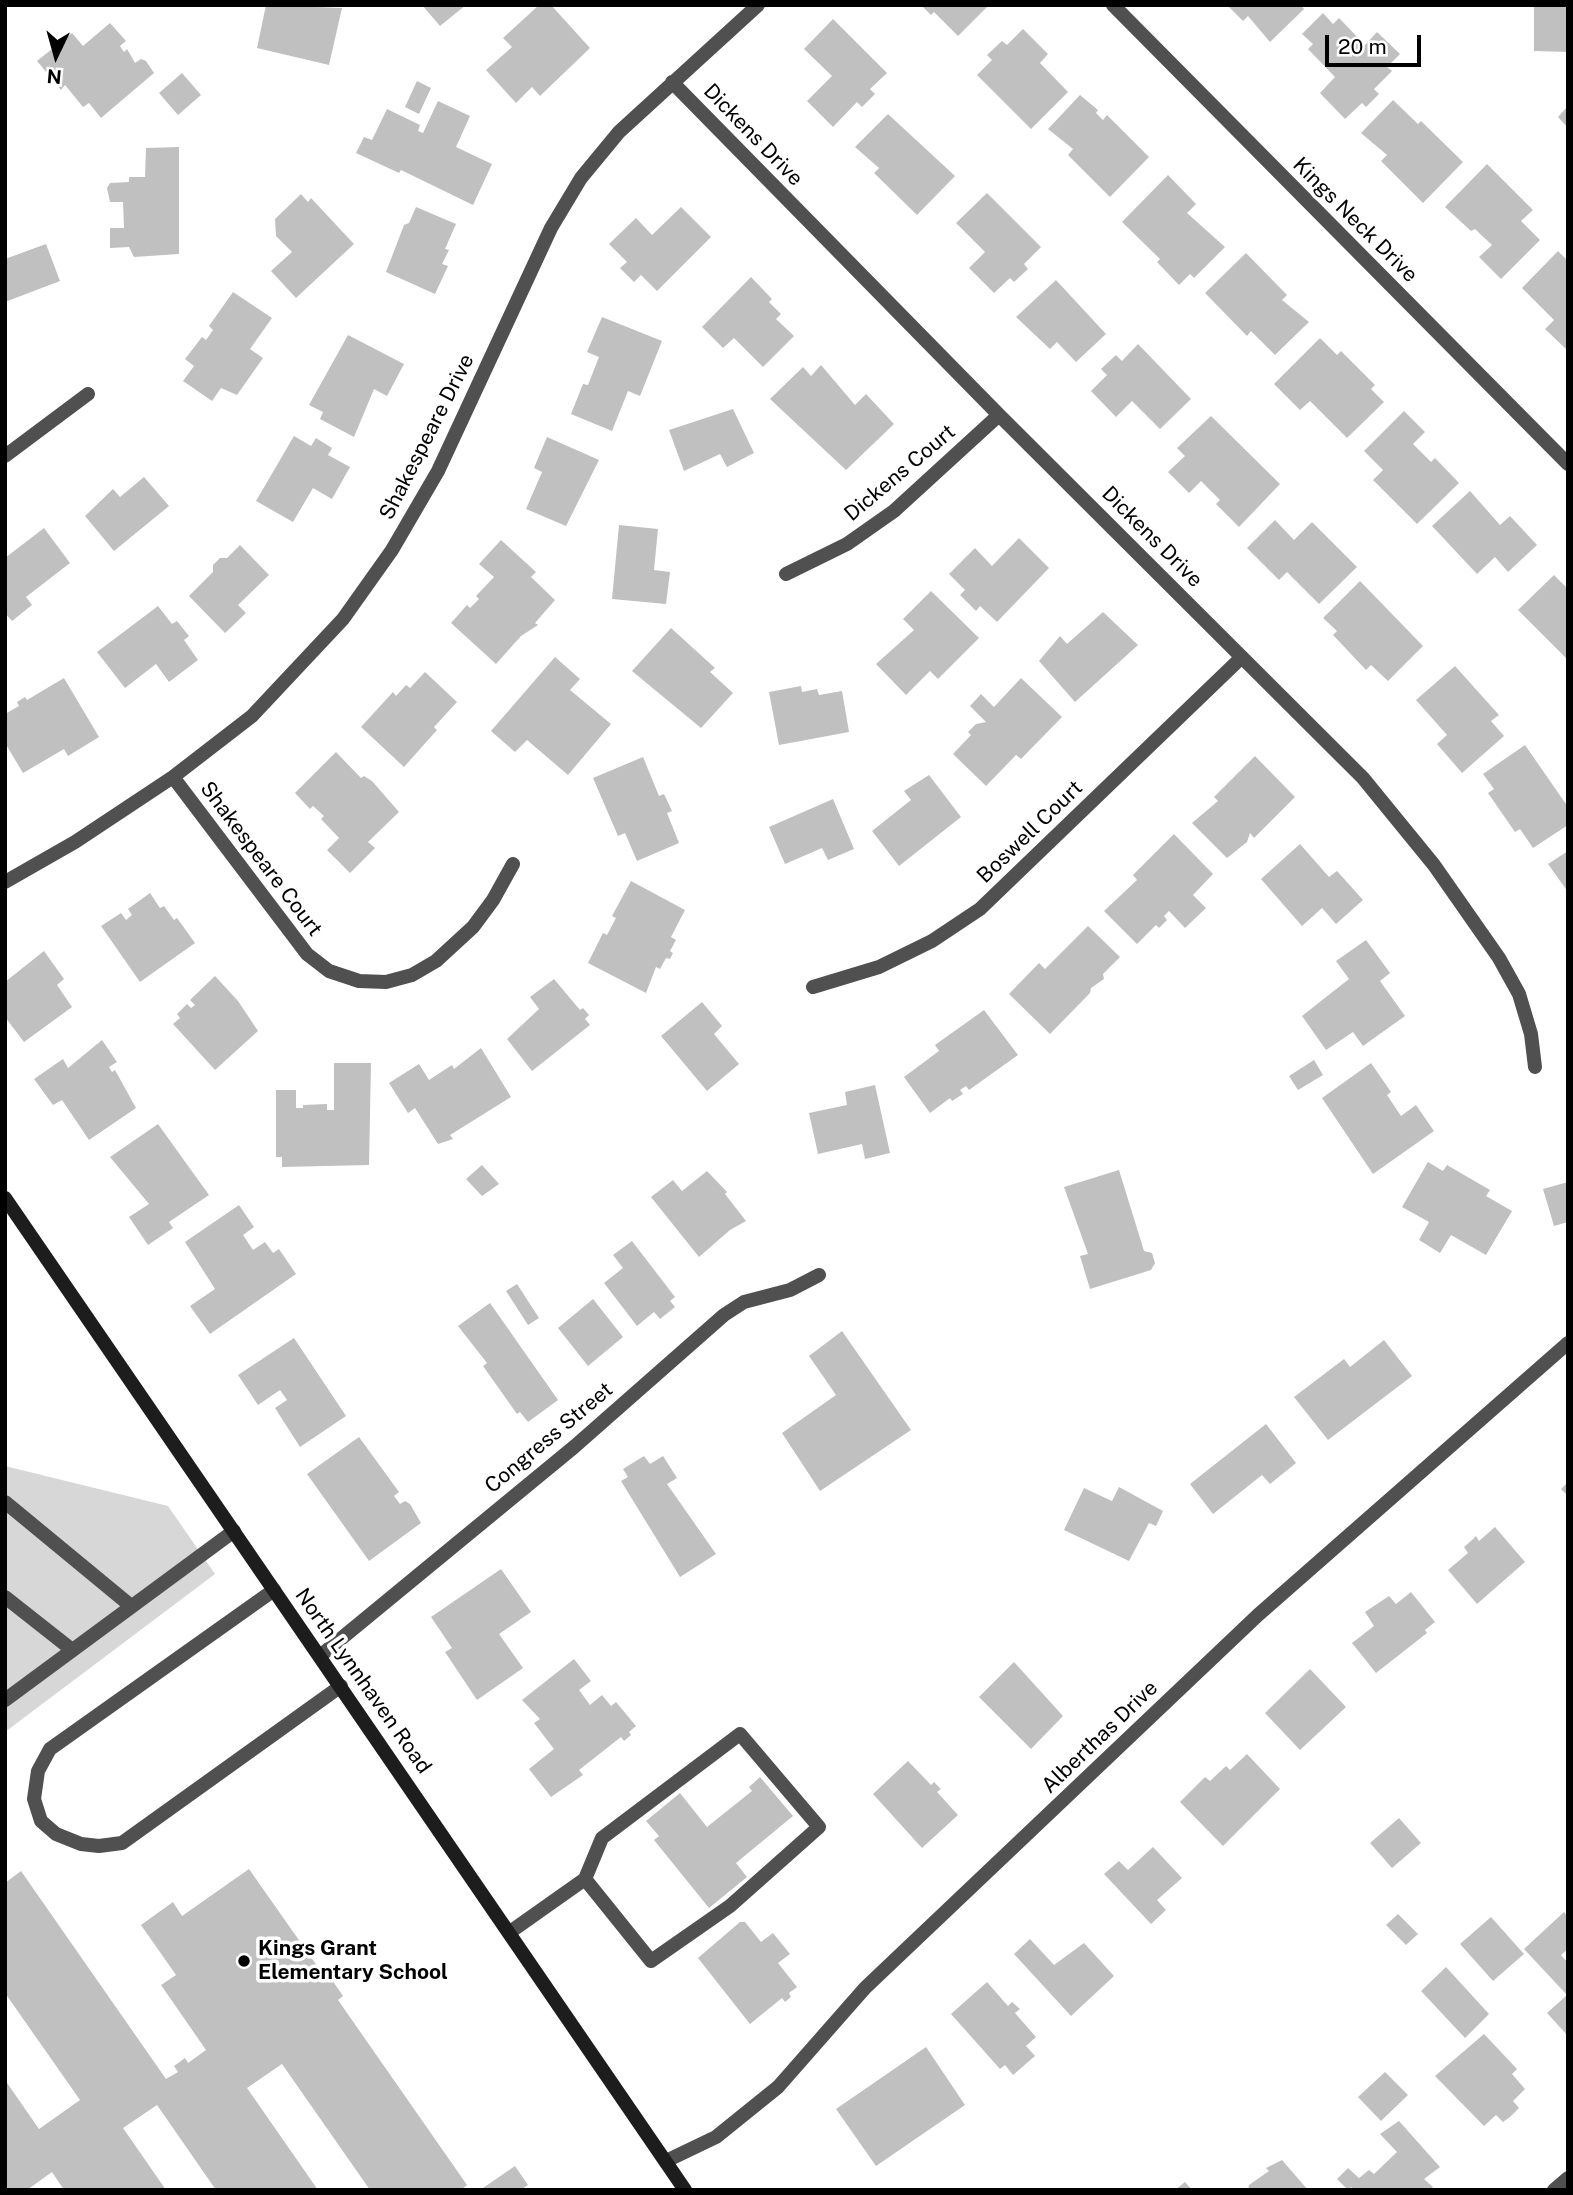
<!DOCTYPE html>
<style>
body{margin:0}
#map{position:relative;width:1573px;height:2195px;overflow:hidden;background:#fff;font-family:"Public Sans",sans-serif}
canvas{display:block}
.frame{position:absolute;inset:0;border:7px solid #000;pointer-events:none}
.north{position:absolute;left:21px;top:21px;width:70px;height:70px;-webkit-text-stroke:5px #fff;paint-order:stroke;rotate:185deg;font-size:19px;font-weight:700;line-height:28px;text-align:center;color:#000}
.north::after{content:'';display:block;margin:auto;width:24px;height:32px;background:#000;clip-path:polygon(50% 0,100% 100%,50% 72%,0 100%)}
.scale{position:absolute;left:1325px;top:35px;width:96px;height:32px;box-sizing:border-box;border:4px solid #000;border-top:0;padding-left:9px;font-size:21px;line-height:24px;white-space:nowrap;color:#000;-webkit-text-stroke:5px #fff;paint-order:stroke}
</style>
<div id="map">
<canvas width="1573" height="2195"></canvas>
<div class="frame"></div>
<div class="north">N</div>
<div class="scale">20 m</div>
</div>
<script>
const context = document.querySelector('canvas').getContext('2d');
context.lineJoin = 'round';
function fillPath(path, color) { context.fillStyle = color; context.fill(path, 'evenodd'); }
const poly = rows => new Path2D(rows.map(r => 'M' + r).join(''));
function stroke(path, color, width, dash) { context.strokeStyle = color; context.lineWidth = width; context.lineCap = dash ? 'butt' : 'round'; context.setLineDash(dash || []); context.stroke(path); }
function drawText(font, color, halo, rows, align = 'center') {
  context.font = font + ' "Public Sans",sans-serif'; context.lineWidth = 7; context.setLineDash([]); context.textBaseline = 'middle'; context.strokeStyle = halo; context.fillStyle = color; for (const [text, x, y, turn = 0] of rows) {
    context.save(); context.translate(x, y); context.rotate((+turn || 0) * Math.PI / 180); context.textAlign = isNaN(turn) ? turn : align; if (halo) context.strokeText(text, 0, 0); context.fillText(text, 0, 0); context.restore();
  }
}
const green = poly([
 [5,1466,168,1506,215,1574,5,1732]
]);
const building = poly([
 [266,5,342,8,329,65,257,48],
 [422,5,466,5,440,26],
 [539,5,551,5,590,48,540,96,532,87,516,103,486,70,512,47,503,38],
 [921,5,989,5,958,36,934,12,931,15],
 [1227,5,1301,5,1304,9,1270,42,1248,16,1243,21],
 [1534,5,1568,5,1568,52,1534,51],
 [1323,13,1333,24,1339,18,1365,45,1377,32,1400,54,1387,67,1392,71,1374,89,1379,94,1366,107,1362,103,1345,119,1320,93,1335,77,1308,49,1313,44,1302,34],
 [833,19,887,73,870,89,875,94,862,107,857,102,833,127,807,101,832,76,804,49],
 [110,23,126,41,120,46,124,52,127,49,135,63,141,59,146,61,154,73,101,118,89,103,83,107,65,85,61,90,37,61,72,33,83,46],
 [1023,29,1048,54,1040,63,1068,92,1031,129,977,75,992,60,987,55,1002,41,1007,45],
 [182,73,201,95,178,115,159,93],
 [417,81,431,88,419,114,405,107],
 [1080,95,1098,110,1096,113,1103,120,1107,115,1149,157,1110,197,1068,155,1073,149,1048,129],
 [1393,100,1418,124,1421,121,1463,162,1423,203,1381,161,1387,155,1361,133],
 [438,101,470,116,456,147,492,164,473,205,401,170,399,173,356,153,364,137,372,140,387,109,420,125,418,131,423,133],
 [1568,106,1568,128,1558,117],
 [888,114,955,176,917,215,874,173,879,168,855,147],
 [179,147,179,254,134,257,129,247,110,248,110,228,124,228,123,202,110,202,107,188,110,183,129,182,129,177,145,177,146,148],
 [1487,164,1533,210,1521,221,1540,240,1501,279,1479,257,1492,245,1475,229,1471,231,1445,207],
 [1168,175,1196,204,1187,213,1225,247,1194,278,1190,274,1179,285,1157,262,1160,259,1122,222],
 [987,193,1041,247,1024,264,1028,269,1014,282,1010,278,994,293,969,268,985,252,956,223],
 [301,194,308,202,311,198,354,244,296,298,271,271,292,252,276,236,275,219],
 [416,207,456,224,445,249,449,250,442,264,448,266,435,294,386,272,404,225,409,223],
 [681,207,711,237,657,291,641,275,634,282,620,268,627,262,609,244,636,218,652,235],
 [46,244,60,281,5,302,5,259],
 [1558,251,1568,261,1568,351,1545,329,1554,320,1522,288],
 [1246,253,1287,295,1282,300,1309,322,1275,355,1251,331,1247,336,1205,293],
 [751,277,772,299,769,302,781,314,776,319,794,336,763,367,734,338,723,348,702,327],
 [1056,280,1106,334,1076,362,1057,342,1050,349,1016,317],
 [233,292,272,318,250,349,263,358,237,395,221,388,212,401,183,381,194,366,185,359,202,337,206,340,213,330,209,326],
 [602,317,662,341,640,396,628,391,612,431,571,414,583,384,588,385,599,357,587,352],
 [348,335,404,364,387,396,374,389,354,437,320,419,323,412,309,405],
 [1320,338,1337,355,1341,351,1375,385,1371,389,1384,402,1347,438,1310,401,1300,410,1274,384],
 [1138,344,1191,399,1160,429,1132,401,1116,417,1091,391,1107,375,1101,369,1116,355,1122,361],
 [821,365,855,405,866,394,894,424,846,470,770,399,803,367,811,376],
 [733,409,754,453,727,467,720,454,684,471,669,430],
 [1404,411,1425,432,1413,444,1431,462,1435,458,1459,483,1417,524,1373,480,1383,470,1364,451],
 [1211,416,1280,484,1239,527,1216,504,1220,500,1201,481,1189,493,1168,472,1185,456,1177,448],
 [294,436,311,446,316,438,332,448,328,455,350,467,332,499,313,488,293,522,256,501],
 [547,437,599,460,566,526,526,509,542,472,534,468],
 [144,477,169,506,114,551,85,516,113,489,120,497],
 [1470,491,1500,525,1510,516,1537,545,1508,572,1495,557,1477,574,1432,526],
 [1275,520,1294,540,1312,522,1357,567,1319,604,1287,572,1279,580,1247,548],
 [619,525,658,529,654,570,670,572,666,604,612,599],
 [44,528,70,563,26,597,32,605,12,621,5,613,5,558],
 [1019,538,1049,568,997,622,980,606,976,611,960,595,965,590,949,574,975,548,992,566],
 [501,540,536,572,531,577,555,600,535,623,538,625,521,636,496,664,451,623,467,605,470,608,479,599,476,596,494,577,479,564],
 [240,545,269,575,238,605,246,613,225,633,189,596,213,572,213,565,220,558,227,558],
 [1554,575,1568,589,1568,660,1518,610],
 [1360,581,1423,646,1388,681,1371,665,1366,670,1333,635,1337,631,1323,618],
 [931,591,979,638,938,679,930,671,906,695,876,664,914,630,903,619],
 [158,606,172,624,177,621,189,636,184,640,198,660,169,682,156,664,125,688,97,652],
 [1103,612,1138,645,1075,702,1039,661,1060,636,1067,644],
 [671,628,715,668,710,672,733,693,701,728,632,671],
 [555,657,580,679,570,690,611,724,568,775,527,740,515,752,491,731],
 [1455,666,1499,715,1491,721,1504,736,1462,773,1437,744,1447,735,1416,700],
 [425,672,457,702,434,727,437,730,404,767,361,727,393,692,396,696,406,685,410,688],
 [64,678,99,737,68,756,64,749,23,773,5,743,5,714,19,706,17,702,25,697,27,700],
 [1021,678,1062,717,1021,759,1016,755,986,786,953,754,971,735,968,732,976,724,986,722,970,706,981,694,994,707],
 [801,686,802,692,817,689,819,695,842,691,849,732,779,745,769,692],
 [1525,745,1568,807,1568,825,1533,848,1520,829,1515,832,1488,793,1494,789,1483,774],
 [336,752,361,778,364,776,372,781,399,812,368,842,375,848,350,873,327,850,339,838,321,819,324,816,313,806,310,809,295,793],
 [1255,756,1295,797,1254,838,1250,833,1247,842,1227,858,1192,823,1218,801,1214,797],
 [643,757,659,796,664,794,672,811,667,813,679,843,637,861,625,833,618,836,593,778],
 [929,775,961,817,899,866,872,831,911,800,904,791],
 [833,799,854,849,828,860,822,848,785,864,769,827],
 [1174,834,1213,874,1193,895,1206,908,1185,928,1169,911,1164,916,1167,920,1159,928,1156,925,1137,944,1104,911,1137,880,1133,875],
 [1300,844,1329,877,1337,871,1363,900,1336,924,1322,908,1302,926,1261,879],
 [1568,851,1568,892,1548,864],
 [631,881,685,910,671,937,676,940,670,951,673,953,670,959,666,958,660,969,656,967,646,993,588,963,603,933,607,935,616,918,612,916],
 [150,893,160,908,164,906,174,920,177,918,195,943,140,982,101,926,121,913,126,920,132,915,128,909],
 [1088,926,1120,957,1103,974,1104,979,1091,988,1090,993,1050,1034,1009,994,1039,963,1045,969],
 [1366,940,1390,973,1380,981,1405,1016,1363,1046,1353,1032,1326,1050,1302,1016,1349,979,1336,961],
 [44,951,64,979,57,985,72,1007,24,1042,5,1017,5,982],
 [215,976,238,1001,258,1031,215,1070,173,1024,180,1018,177,1014,187,1004,191,1008,195,1005,190,1000],
 [554,979,580,1010,583,1008,589,1015,585,1019,590,1025,532,1071,507,1039,539,1009,530,997],
 [702,1002,722,1026,714,1034,739,1064,707,1091,661,1036],
 [984,1010,1018,1055,969,1090,966,1086,960,1090,963,1094,952,1101,950,1098,930,1113,904,1077,939,1051,935,1045],
 [102,1040,117,1062,109,1067,112,1072,115,1070,136,1108,89,1140,62,1100,53,1105,34,1079,63,1059,68,1068],
 [481,1048,511,1097,450,1135,453,1139,438,1144,415,1108,408,1113,389,1083,419,1064,429,1080,452,1065,454,1069],
 [1314,1060,1323,1075,1298,1090,1289,1076],
 [334,1063,371,1063,369,1165,282,1167,282,1157,276,1157,276,1090,296,1090,296,1108,303,1108,303,1105,327,1104,327,1110,334,1110],
 [1371,1063,1391,1092,1387,1095,1401,1116,1416,1105,1434,1131,1373,1174,1322,1098],
 [875,1085,890,1153,865,1159,862,1144,818,1154,809,1113,847,1105,845,1092],
 [158,1124,209,1195,169,1222,173,1228,148,1245,129,1217,149,1204,110,1157],
 [1428,1162,1443,1171,1447,1165,1490,1190,1486,1196,1512,1211,1486,1255,1451,1235,1440,1253,1419,1240,1429,1222,1402,1207],
 [482,1165,499,1184,482,1196,466,1179],
 [1119,1170,1144,1251,1152,1253,1155,1263,1151,1270,1090,1289,1080,1256,1088,1254,1064,1187],
 [707,1171,727,1192,725,1194,746,1221,730,1230,699,1257,651,1197,673,1180,682,1191],
 [1568,1182,1568,1222,1554,1226,1543,1189],
 [239,1205,254,1227,243,1235,253,1250,265,1242,273,1253,279,1249,296,1274,210,1334,190,1306,215,1289,185,1242],
 [632,1241,675,1297,670,1301,675,1307,660,1319,654,1312,637,1326,604,1283,623,1268,613,1255],
 [517,1284,539,1318,528,1325,506,1291],
 [593,1299,623,1337,588,1366,558,1328],
 [490,1303,558,1400,528,1422,520,1412,517,1414,483,1366,487,1363,458,1326],
 [842,1331,911,1430,820,1491,782,1433,836,1395,809,1356],
 [294,1338,346,1416,300,1447,275,1408,287,1400,280,1390,258,1405,238,1375],
 [1384,1340,1412,1376,1328,1440,1294,1397,1344,1359,1350,1367],
 [1266,1424,1296,1463,1270,1484,1262,1475,1213,1514,1190,1484],
 [359,1437,399,1492,394,1496,400,1504,405,1501,410,1504,421,1523,369,1561,307,1474],
 [644,1456,650,1464,663,1456,677,1478,667,1484,716,1554,680,1577,621,1481,628,1477,623,1469],
 [1568,1482,1568,1496,1561,1489],
 [1119,1487,1163,1511,1156,1526,1149,1523,1129,1561,1064,1530,1084,1488,1112,1501],
 [1495,1527,1525,1562,1477,1604,1448,1570,1468,1553,1464,1547,1472,1540,1476,1536,1479,1541],
 [501,1569,531,1612,499,1634,523,1668,477,1700,445,1652,452,1648,431,1617],
 [1411,1592,1435,1622,1425,1630,1427,1633,1376,1673,1352,1643,1374,1626,1365,1612,1389,1596,1396,1604],
 [574,1659,591,1681,579,1690,590,1705,602,1695,611,1706,616,1702,636,1726,629,1732,631,1735,624,1741,621,1737,579,1770,583,1775,551,1797,529,1769,554,1749,534,1723,540,1719,522,1700],
 [1014,1662,1063,1716,1031,1749,979,1697],
 [1310,1669,1346,1707,1300,1750,1265,1713],
 [1247,1754,1280,1789,1223,1846,1180,1802,1205,1777,1210,1781,1226,1766,1230,1770],
 [908,1761,931,1785,934,1782,941,1789,937,1792,958,1815,922,1848,873,1794],
 [760,1777,793,1816,736,1863,747,1877,709,1908,654,1840,659,1836,646,1821,680,1793,707,1827,752,1791,749,1787],
 [1399,1818,1421,1843,1392,1868,1370,1843],
 [1153,1847,1182,1878,1157,1900,1166,1910,1151,1924,1104,1874,1119,1861,1128,1870],
 [249,1869,322,1973,326,1971,343,1996,338,2000,467,2185,461,2190,370,2190,282,2064,247,2088,318,2190,216,2190,157,2105,123,2128,166,2190,64,2190,52,2172,27,2190,5,2190,5,2080,39,2129,80,2100,5,1993,5,1883,21,1871,166,2079,178,2072,174,2066,185,2058,188,2063,206,2050,161,1985,176,1975,141,1925,173,1902,182,1916],
 [1564,1912,1568,1917,1568,1949,1561,1955,1568,1963,1568,2036,1547,2013,1567,1995,1524,1949],
 [1398,1914,1418,1934,1406,1945,1386,1925],
 [1491,1917,1524,1954,1493,1981,1460,1944],
 [740,1922,745,1922,761,1942,773,1933,790,1954,778,1963,797,1987,789,1993,791,1997,785,2002,782,1998,750,2024,698,1958],
 [1030,1939,1054,1965,1084,1943,1114,1976,1071,2016,1014,1954],
 [1446,1967,1489,2014,1465,2038,1421,1991],
 [987,1982,1008,2006,1012,2002,1020,2009,1015,2013,1036,2037,1026,2046,1035,2056,1013,2075,1005,2065,1000,2069,951,2014],
 [1484,2034,1517,2069,1512,2074,1525,2089,1513,2101,1519,2108,1510,2117,1503,2122,1496,2115,1484,2126,1435,2076],
 [926,2047,965,2105,876,2166,836,2109],
 [1385,2072,1408,2095,1381,2121,1358,2097],
 [1399,2121,1440,2167,1424,2179,1433,2187,1430,2190,1354,2190,1351,2187,1348,2190,1337,2179,1348,2168,1359,2178,1369,2170,1374,2174,1397,2152,1380,2134],
 [1282,2160,1308,2190,1248,2190,1249,2185,1269,2171,1266,2168],
 [515,2166,528,2185,520,2190,480,2190],
 [1185,2182,1192,2190,1175,2190]
]);
const lane = poly([
 [5,1502,131,1606],
 [274,1590,50,1749,38,1771,34,1799,41,1821,56,1834,81,1844,99,1846,122,1843,341,1686],
 [5,1597,71,1649],
 [5,1700,234,1531],
 [510,1932,585,1879,602,1838,740,1734,819,1827,730,1906,651,1961,585,1879]
]);
const street = poly([
 [1113,5,1568,464],
 [672,82,999,415,1363,778,1434,865,1499,958,1519,994,1531,1034,1535,1067],
 [5,456,88,394],
 [786,574,847,544,894,511,999,415],
 [173,777,307,954,329,971,359,981,386,982,412,975,436,961,473,927,493,900,513,864],
 [5,882,75,842,173,777,252,716,343,619,392,550,438,471,551,228,581,178,619,132,758,5],
 [813,987,879,967,932,941,980,909,1242,657],
 [320,1656,574,1447,724,1315,744,1302,790,1290,819,1275],
 [666,2161,716,2137,778,2087,865,1988,1258,1615,1568,1343],
 [1554,2190,1568,2178]
]);
const secondary = poly([
 [5,1198,685,2190]
]);
const markers = [
 [244,1961,7,"#000"]
];
const streetNames = [
 ["Dickens Drive",753,135,46],
 ["Kings Neck Drive",1355,220,45],
 ["Shakespeare Drive",427,437,-63],
 ["Dickens Court",900,473,-40],
 ["Dickens Drive",1152,537,45],
 ["Boswell Court",1030,832,-44],
 ["Shakespeare Court",261,859,53],
 ["Congress Street",549,1438,-40],
 ["North Lynnhaven Road",363,1681,55],
 ["Alberthas Drive",1100,1737,-44]
];
const poiNames = [
 ["Kings Grant",258,1949],
 ["Elementary School",258,1973]
];
fillPath(green, '#d7d7d7');
fillPath(building, '#c0c0c0');
stroke(lane, '#505050', 14);
stroke(street, '#505050', 14);
stroke(secondary, '#1d1d1d', 14);
for (const [x, y, r, color] of markers) { const dot = new Path2D(); dot.arc(x, y, r, 0, 2 * Math.PI); context.fillStyle = color; context.fill(dot); stroke(dot, '#fff', 2.5); }
drawText('21px', '#000', '#fff', streetNames);
drawText('bold 21px', '#000', '#fff', poiNames, 'left');
</script>
